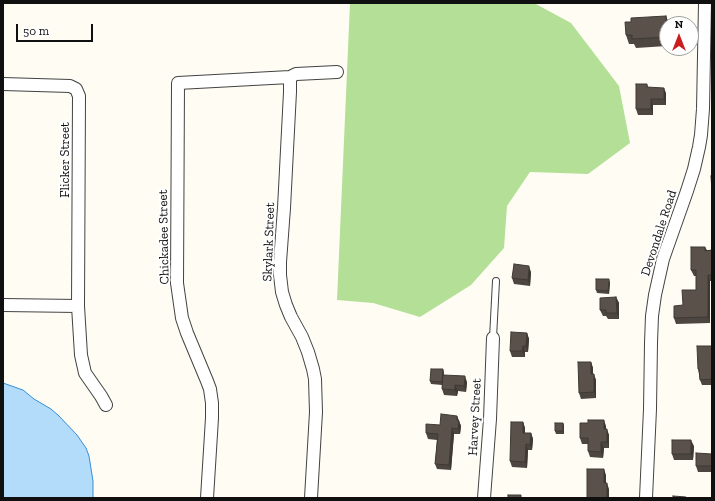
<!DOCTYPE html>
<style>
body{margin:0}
#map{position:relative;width:715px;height:501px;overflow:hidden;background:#fffdf3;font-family:"Zilla Slab",serif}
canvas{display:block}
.frame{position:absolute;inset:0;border:4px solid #101010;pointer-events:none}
.north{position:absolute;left:659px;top:16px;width:40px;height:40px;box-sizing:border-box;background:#fff;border:1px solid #9f9f9f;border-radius:50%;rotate:0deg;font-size:11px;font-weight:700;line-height:16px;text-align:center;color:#101010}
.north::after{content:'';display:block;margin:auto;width:14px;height:18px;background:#cb1d1d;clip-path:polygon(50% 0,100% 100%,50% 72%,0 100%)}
.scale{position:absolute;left:16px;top:24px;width:77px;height:18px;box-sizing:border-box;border:2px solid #101010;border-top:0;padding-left:5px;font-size:12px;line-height:14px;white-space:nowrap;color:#101010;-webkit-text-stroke:3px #fff;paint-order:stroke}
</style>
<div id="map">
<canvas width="715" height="501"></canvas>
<div class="frame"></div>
<div class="north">N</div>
<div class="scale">50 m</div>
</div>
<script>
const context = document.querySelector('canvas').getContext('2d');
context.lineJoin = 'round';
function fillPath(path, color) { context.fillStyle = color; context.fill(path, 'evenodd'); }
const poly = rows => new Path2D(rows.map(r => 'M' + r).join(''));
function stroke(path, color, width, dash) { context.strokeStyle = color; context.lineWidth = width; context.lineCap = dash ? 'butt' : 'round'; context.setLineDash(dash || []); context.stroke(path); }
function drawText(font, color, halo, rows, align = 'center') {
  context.font = font + ' "Zilla Slab",serif'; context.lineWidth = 4; context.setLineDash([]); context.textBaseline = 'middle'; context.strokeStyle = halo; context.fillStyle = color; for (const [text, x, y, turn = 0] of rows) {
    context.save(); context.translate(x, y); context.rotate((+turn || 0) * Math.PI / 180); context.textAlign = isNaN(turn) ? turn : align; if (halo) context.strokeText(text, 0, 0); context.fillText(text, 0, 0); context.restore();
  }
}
const forest = poly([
 [350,3,534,3,571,23,619,86,630,143,588,174,530,172,507,206,504,248,471,285,420,317,373,303,337,300]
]);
const water = poly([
 [3,383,23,390,34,399,51,409,59,416,77,435,86,448,89,456,93,481,93,498,3,498,3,383]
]);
const service = poly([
 [493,338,496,281]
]);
const minor = poly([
 [290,77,290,92,284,208,280,262,280,275,282,292,286,305,291,317,302,337,308,352,313,369,315,379,316,412,311,498],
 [3,84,70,86,76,89,79,96,78,306,81,355,85,373,101,396,106,405],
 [3,305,78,306],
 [207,498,212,418,212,403,210,389,207,381,187,333,182,318,177,283,178,83,290,77,296,74,337,72],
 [484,498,490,419,493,338],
 [646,498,650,409,651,343,652,316,655,295,663,259,687,191,694,169,699,147,701,135,703,109,705,3]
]);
const wall = poly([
 [666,16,669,24,667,24,667,46,636,48,634,44,629,44,626,35,631,22],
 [647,84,648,87,666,93,666,105,653,105,653,115,638,115,636,109],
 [705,247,707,250,712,250,712,281,710,281,710,323,676,324,674,318,683,305,696,290,696,276,694,276,691,270],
 [531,272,530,286,514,284,512,278],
 [610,282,609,294,597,293,596,290],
 [616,297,619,303,619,319,608,319,606,316,603,316,600,310],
 [527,333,529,339,528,352,525,352,525,357,512,357,510,351],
 [712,346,712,385,702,385,700,380,699,374,698,369],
 [591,362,593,368,593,374,596,380,596,398,581,399,579,393],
 [443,369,444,372,444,375,467,382,466,392,458,391,457,396,444,395,442,389,442,385,431,384,430,381],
 [457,416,461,426,460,434,454,434,451,470,437,469,435,464,437,440,428,439,426,433],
 [523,422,525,428,525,433,531,433,533,439,532,450,528,450,527,468,512,467,510,461],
 [563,423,564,426,564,434,556,434,555,431],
 [606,426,606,429,609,435,609,448,604,448,603,458,590,457,588,451,588,444,582,444,580,438],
 [694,446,693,460,674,460,672,454],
 [712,454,712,472,698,472,696,466]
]);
const shadedWall = poly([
 [666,16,669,24,667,24,667,33],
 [664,88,666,93,666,105,664,99],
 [651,99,653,105,653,115,651,109],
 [529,266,531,272,530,286,528,280],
 [708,275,710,281,710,323,708,317],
 [609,279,610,282,609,294,608,291],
 [616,297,619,303,619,319,617,313],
 [527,333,529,339,528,352,526,346],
 [523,346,525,352,525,357,522,351],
 [591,362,593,368,593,380,591,374],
 [594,374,596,380,596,398,594,392],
 [465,376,467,382,466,392,464,386],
 [455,385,458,391,457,396,455,390],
 [457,416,461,426,460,434,458,429,457,420],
 [604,420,606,426,606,435,604,429],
 [523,422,525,428,525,439,523,433],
 [563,423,564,426,564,434,563,431],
 [452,428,454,434,451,470,449,465],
 [607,429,609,435,609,448,607,442],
 [531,433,533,439,532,450,530,445],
 [691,440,694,446,693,460,691,454],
 [601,442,604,448,603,458,601,452],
 [526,444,528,450,527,468,525,462],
 [604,469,606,475,606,489,604,483],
 [607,483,609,489,609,498,607,498]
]);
const building = poly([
 [666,16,667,37,632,39,632,35,626,35,625,22,631,22,631,18,666,16],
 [636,84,647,84,647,87,664,88,664,99,651,99,651,109,636,109,636,84],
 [711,176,712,176,712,192,711,176],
 [691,247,705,247,705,251,712,250,712,275,708,275,708,317,674,318,674,306,683,305,682,290,696,290,696,270,691,270,691,247],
 [514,264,529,266,528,280,512,278,514,264],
 [596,279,609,279,608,291,596,290,596,279],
 [616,297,617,313,606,313,606,310,600,310,600,298,616,297],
 [511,332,527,333,526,346,523,346,522,351,510,351,511,332],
 [697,346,712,346,712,379,700,380,699,369,698,369,697,346],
 [578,362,591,362,591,374,594,374,594,392,579,393,578,362],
 [431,369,443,369,442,382,430,381,431,369],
 [443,375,465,376,464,386,455,385,455,390,442,389,443,375],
 [441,414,457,416,457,420,459,421,458,429,452,428,449,465,435,464,438,434,426,433,426,424,440,425,441,414],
 [588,420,604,420,604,429,607,429,607,442,601,442,601,452,588,451,588,438,580,438,580,423,588,423,588,420],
 [511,422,523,422,523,433,531,433,530,445,526,444,525,462,510,461,511,422],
 [555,423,563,423,563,431,555,431,555,423],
 [672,440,691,440,691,454,672,454,672,440],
 [696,453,712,454,712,466,696,466,696,453],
 [587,469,604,469,604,483,607,483,607,498,587,498,587,469],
 [508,495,521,495,521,498,508,498,508,495],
 [673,496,686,497,686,498,673,498,673,496]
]);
const streetNames = [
 ["Flicker Street",65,160,-90],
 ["Devondale Road",659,233,-72],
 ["Chickadee Street",164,237,-91],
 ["Skylark Street",269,242,-88],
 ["Harvey Street",475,417,-87]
];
fillPath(forest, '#b4df97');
fillPath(water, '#b3dcfa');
stroke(water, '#358ed7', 1);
stroke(service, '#434343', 8);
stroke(minor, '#434343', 14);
stroke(service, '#fff', 6);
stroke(minor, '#fff', 12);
fillPath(wall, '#4d4640');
fillPath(shadedWall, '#3f3934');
fillPath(building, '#5a514b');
stroke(building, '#3f3934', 1);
drawText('13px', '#101010', '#fff', streetNames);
</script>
